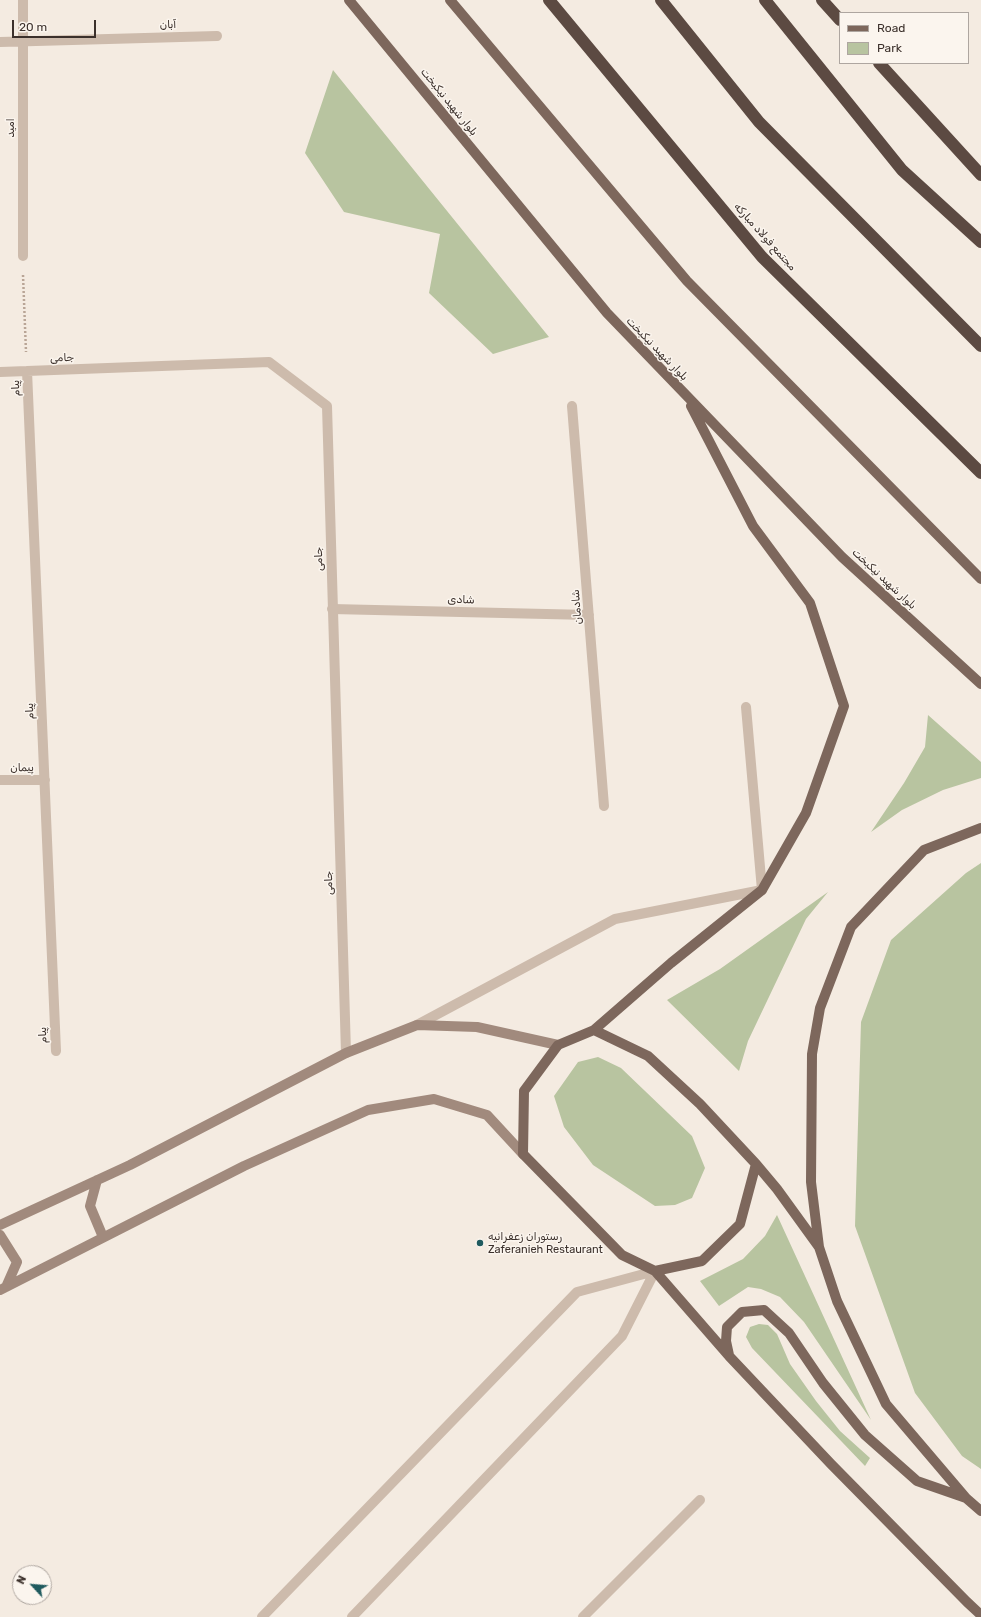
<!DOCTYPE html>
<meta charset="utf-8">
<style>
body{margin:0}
#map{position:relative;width:981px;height:1617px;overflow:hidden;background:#f4ebe1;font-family:Rubik,sans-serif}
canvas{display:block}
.legend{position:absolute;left:839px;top:12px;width:130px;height:52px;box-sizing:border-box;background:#fbf5ee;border:1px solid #aea6a0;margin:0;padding:5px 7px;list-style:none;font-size:12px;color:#3b302b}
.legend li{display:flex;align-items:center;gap:8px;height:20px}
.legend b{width:20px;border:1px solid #aea6a0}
.north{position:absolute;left:12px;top:1565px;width:40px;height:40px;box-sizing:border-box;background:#fbf5ee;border:1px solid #aea6a0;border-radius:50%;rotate:296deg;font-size:11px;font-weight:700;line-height:16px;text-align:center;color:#3b302b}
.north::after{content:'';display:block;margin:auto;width:14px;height:18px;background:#1f5a5e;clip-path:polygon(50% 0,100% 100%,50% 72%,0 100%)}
.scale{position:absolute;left:12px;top:20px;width:84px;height:18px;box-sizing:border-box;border:2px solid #3b302b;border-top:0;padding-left:5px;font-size:12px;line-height:14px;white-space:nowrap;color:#3b302b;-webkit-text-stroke:3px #fbf5ee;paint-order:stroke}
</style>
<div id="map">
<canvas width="981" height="1617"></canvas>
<ul class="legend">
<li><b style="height:5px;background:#7d675c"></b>Road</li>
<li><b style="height:11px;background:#b8c4a0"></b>Park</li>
</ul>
<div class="north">N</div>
<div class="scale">20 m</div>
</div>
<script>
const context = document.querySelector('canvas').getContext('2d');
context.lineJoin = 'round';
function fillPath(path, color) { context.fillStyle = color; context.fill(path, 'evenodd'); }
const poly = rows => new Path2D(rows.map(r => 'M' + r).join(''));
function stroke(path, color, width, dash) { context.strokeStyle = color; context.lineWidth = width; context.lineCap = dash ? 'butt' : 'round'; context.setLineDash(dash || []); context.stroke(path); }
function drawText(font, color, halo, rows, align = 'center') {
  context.font = font + ' Rubik,Cairo,sans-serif'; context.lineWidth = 3; context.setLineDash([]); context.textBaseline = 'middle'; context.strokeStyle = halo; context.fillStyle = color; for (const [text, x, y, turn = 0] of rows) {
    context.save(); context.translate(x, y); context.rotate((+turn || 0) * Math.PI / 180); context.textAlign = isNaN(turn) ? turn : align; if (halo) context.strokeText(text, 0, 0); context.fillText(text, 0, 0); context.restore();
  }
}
const green = poly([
 [333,70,549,337,493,354,429,293,440,234,344,212,305,153],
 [928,715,981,762,981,778,943,790,902,810,871,832,904,783,925,747],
 [981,863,981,1469,962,1456,915,1393,855,1226,861,1022,891,940,966,873],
 [828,892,806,919,748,1041,739,1071,667,1000,720,969],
 [598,1057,621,1068,692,1136,705,1168,692,1198,675,1205,655,1206,593,1165,564,1127,554,1096,578,1062],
 [777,1215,871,1420,804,1322,780,1297,761,1289,748,1287,719,1306,700,1281,743,1259,765,1236],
 [759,1324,768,1325,777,1334,790,1364,816,1401,840,1431,870,1458,865,1466,752,1348,746,1337,750,1327]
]);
const path = poly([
 [23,275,26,352]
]);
const lane = poly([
 [23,0,23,256],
 [0,42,217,36],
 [572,406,604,806],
 [332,609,589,615],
 [746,707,762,890],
 [583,1617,700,1500]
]);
const street = poly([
 [27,371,56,1051],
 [0,372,269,362,327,406,346,1053],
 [0,780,45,780],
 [417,1025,615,919,762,890],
 [262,1617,577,1292,655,1271],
 [352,1617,622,1336,655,1271]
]);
const secondary = poly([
 [97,1180,90,1206,103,1237],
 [0,1225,130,1165,346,1053,417,1025,477,1027,558,1045],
 [0,1235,17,1262,6,1287],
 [0,1290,244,1166,368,1110,434,1099,487,1115,523,1154]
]);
const primary = poly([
 [349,0,607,313,842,557,981,684],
 [450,0,687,281,981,579],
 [594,1030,671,963,762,890,806,813,844,706,810,603,753,526,691,406],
 [594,1030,648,1056,700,1104,756,1164,740,1224,702,1261,655,1271,622,1255,523,1154,524,1091,558,1045,594,1030],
 [756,1164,777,1189,819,1247,837,1301,886,1404,966,1498,981,1511],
 [819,1247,811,1182,812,1054,820,1008,851,927,924,850,981,828],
 [655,1271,729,1356,831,1464,967,1602,981,1615],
 [729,1355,726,1341,727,1327,742,1312,764,1310,789,1333,823,1383,865,1435,917,1481,966,1498]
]);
const highway = poly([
 [549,0,762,257,981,473],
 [661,0,759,122,981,346],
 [765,0,902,170,981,242],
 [822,0,840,20],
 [879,63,981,175]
]);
const markers = [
 [480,1243,4,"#1f5a5e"]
];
const streetNames = [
 ["آبان",168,25,-2],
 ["بلوار شهید نیکبخت",449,102,51],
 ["امید",11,128,-90],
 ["مجتمع فولاد مبارکه",765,237,48],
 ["بلوار شهید نیکبخت",657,349,46],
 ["جامی",62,358,-2],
 ["پیام",16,388,-92],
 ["جامی",319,559,-92],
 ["بلوار شهید نیکبخت",884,579,43],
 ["شادی",461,600,1],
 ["شادمان",577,607,-95],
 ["پیام",30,711,-92],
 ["پیمان",22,768,-1],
 ["جامی",329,883,-92],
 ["پیام",43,1035,-92]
];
const poiNames = [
 ["رستوران زعفرانیه",488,1237],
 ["Zaferanieh Restaurant",488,1250]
];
fillPath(green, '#b8c4a0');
stroke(path, '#b9a596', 2.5, [2, 2]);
stroke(lane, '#cdbbac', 10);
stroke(street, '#cdbbac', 10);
stroke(secondary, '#a18a7d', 10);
stroke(primary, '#7d675c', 10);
stroke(highway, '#5c4a42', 12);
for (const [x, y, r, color] of markers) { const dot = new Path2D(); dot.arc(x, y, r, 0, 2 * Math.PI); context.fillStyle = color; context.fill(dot); stroke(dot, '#fbf5ee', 1.5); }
drawText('11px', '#3b302b', '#fbf5ee', streetNames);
drawText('11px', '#3b302b', '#fbf5ee', poiNames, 'left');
</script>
